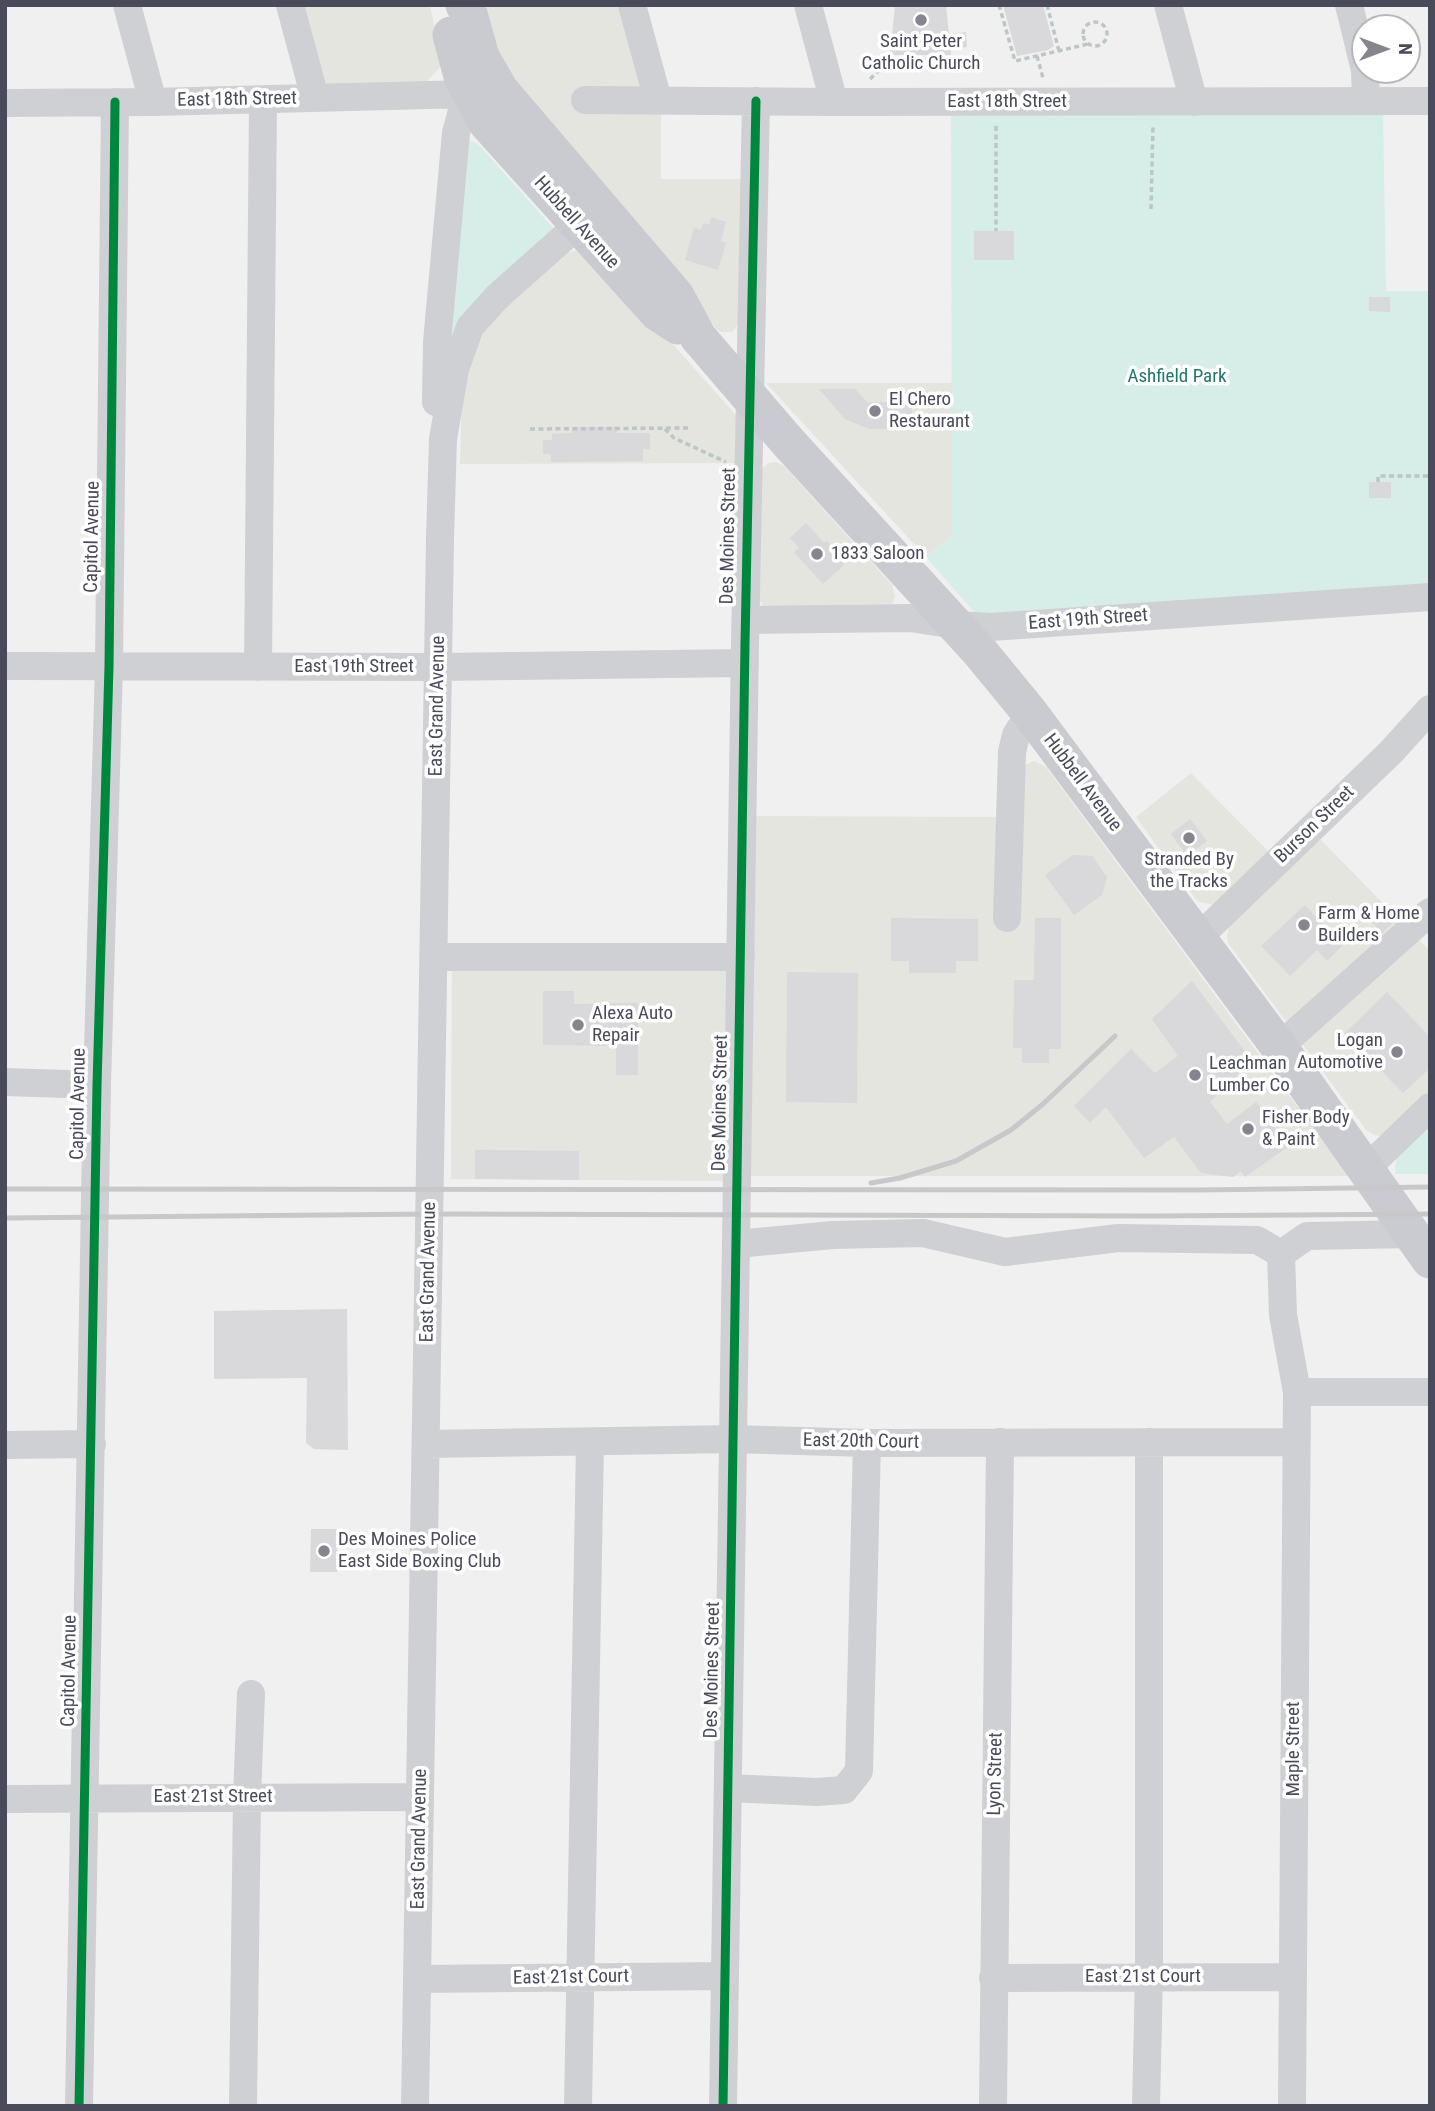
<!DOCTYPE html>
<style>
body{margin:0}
#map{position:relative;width:1435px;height:2111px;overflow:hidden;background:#f1f0f0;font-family:"Roboto Condensed",sans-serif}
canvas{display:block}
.frame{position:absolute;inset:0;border:7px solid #494b5b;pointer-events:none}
.north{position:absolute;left:1351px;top:14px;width:70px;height:70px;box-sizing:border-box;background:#fff;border:2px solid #b6b7bd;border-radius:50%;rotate:90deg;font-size:19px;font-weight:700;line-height:28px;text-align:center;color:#494b5b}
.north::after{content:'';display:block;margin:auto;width:24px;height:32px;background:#84858f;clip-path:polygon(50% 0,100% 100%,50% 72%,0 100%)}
</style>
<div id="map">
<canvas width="1435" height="2111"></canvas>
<div class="frame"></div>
<div class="north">N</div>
</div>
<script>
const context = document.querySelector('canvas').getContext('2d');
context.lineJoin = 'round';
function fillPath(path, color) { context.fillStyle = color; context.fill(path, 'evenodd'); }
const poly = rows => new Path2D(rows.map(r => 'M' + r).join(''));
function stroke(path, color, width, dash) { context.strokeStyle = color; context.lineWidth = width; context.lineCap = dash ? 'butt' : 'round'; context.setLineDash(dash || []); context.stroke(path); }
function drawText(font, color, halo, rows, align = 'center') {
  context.font = font + ' "Roboto Condensed",sans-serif'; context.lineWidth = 7; context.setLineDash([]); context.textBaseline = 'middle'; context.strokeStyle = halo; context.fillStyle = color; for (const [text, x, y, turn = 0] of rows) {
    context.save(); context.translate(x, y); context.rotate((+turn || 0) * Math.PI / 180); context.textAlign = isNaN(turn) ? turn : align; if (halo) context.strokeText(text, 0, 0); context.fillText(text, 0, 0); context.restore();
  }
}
const commercial = poly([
 [284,5,430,5,441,59,440,67,426,82,308,90],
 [479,5,640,5,661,110,661,179,742,179,740,321,732,332,720,332,714,326,621,210,509,81],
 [578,250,661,331,735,414,737,418,737,463,460,464,462,383,485,325,562,254],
 [766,383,952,383,952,536,926,557],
 [776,462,784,466,892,585,895,597,892,604,765,607,762,604,759,599,762,469,768,463],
 [1034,761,1046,767,1349,1176,750,1176,755,816,1019,817,1024,765],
 [1191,773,1271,854,1213,905,1197,901,1136,817],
 [1318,837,1430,951,1430,1094,1387,1134,1379,1136,1372,1134,1366,1130,1228,943,1227,937,1229,925],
 [452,946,730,949,728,1181,451,1179]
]);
const green = poly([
 [1383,111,1386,291,1430,291,1430,586,980,615,974,612,926,557,952,536,951,113],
 [468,139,479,145,554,229,442,386],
 [1430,1124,1430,1174,1395,1174,1396,1160,1400,1154]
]);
const building = poly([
 [895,5,946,5,949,34,966,32,967,47,951,49,951,55,890,55],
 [1003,5,1043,5,1054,46,1048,50,1017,56],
 [711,217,726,222,721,241,726,243,718,270,685,260,694,228,701,230,703,223,709,225],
 [974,231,1014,231,1014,260,974,260],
 [1369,297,1390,297,1390,312,1369,311],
 [819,389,855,389,867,402,912,403,912,429,869,429,845,419],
 [572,427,617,427,617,433,650,433,650,449,643,449,643,461,551,462,551,454,543,454,543,440,552,440,552,434,572,433],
 [1369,482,1391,482,1391,498,1369,498],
 [806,523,824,543,827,541,838,553,836,556,844,565,823,584,794,552,799,548,790,538],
 [1190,819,1207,841,1187,856,1171,834],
 [1073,855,1092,856,1107,877,1102,895,1074,915,1045,875],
 [1378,901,1396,920,1382,933,1364,914],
 [1305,905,1343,945,1327,961,1317,950,1290,976,1261,946],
 [891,918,978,919,978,961,956,961,956,973,909,973,909,961,891,961],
 [1035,918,1061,918,1061,1049,1049,1049,1049,1063,1022,1063,1022,1048,1013,1048,1014,980,1034,980],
 [787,972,858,973,857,1103,786,1102],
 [1192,981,1252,1061,1210,1102,1227,1124,1256,1102,1289,1146,1245,1177,1241,1171,1233,1177,1201,1173,1174,1137,1144,1158,1106,1107,1090,1123,1074,1106,1131,1049,1155,1073,1178,1056,1152,1019],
 [543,991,574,991,574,1004,638,1003,638,1075,616,1075,616,1046,543,1045],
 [1387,992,1430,1037,1430,1068,1403,1093,1345,1033],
 [475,1150,579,1151,579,1180,475,1179],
 [347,1309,348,1450,314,1449,306,1443,307,1378,214,1379,214,1311],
 [311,1529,337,1529,337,1572,310,1572]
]);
const path = poly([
 [999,5,1015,61,1088,44],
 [1047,5,1059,51],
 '1083 34a12 12 0 1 1 24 0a12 12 0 1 1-24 0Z',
 [1037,56,1043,78],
 [870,79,884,66,894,61,967,60],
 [996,126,996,231],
 [1151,209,1153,125],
 [530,429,691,428],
 [665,429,674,438,726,462],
 [1378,482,1378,476,1430,476]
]);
const minor = poly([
 [127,5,153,102],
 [290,5,315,98],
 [632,5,658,100],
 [808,5,834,102],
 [1168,5,1194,102],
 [1349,5,1365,70,1366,101],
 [585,100,834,102,1430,101],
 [5,103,153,102,469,94],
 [436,402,437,342,456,133,463,107,469,94,483,86],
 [746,620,910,618,956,625,991,627,1430,597],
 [5,666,438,667,745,663],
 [258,667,263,100],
 [1007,918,1012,752,1016,735,1030,713],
 [1198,938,1391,752,1430,709],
 [434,957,741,957],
 [1279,1047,1430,912],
 [5,1082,97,1085],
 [1367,1168,1430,1107],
 [736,1244,833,1235,923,1233,1005,1252,1118,1238,1257,1240,1281,1254],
 [1297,1392,1430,1392],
 [426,1444,733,1439,867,1443,1296,1442],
 [5,1445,92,1444],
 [729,1788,817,1792,844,1790,859,1771,867,1443],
 [5,1799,420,1797],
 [993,1978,1292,1977],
 [417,1979,725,1976],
 [79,2106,97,1085,109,666,115,102],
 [243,2106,247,1797,251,1694],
 [415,2106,440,538,443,439,455,369,470,327,497,297,578,225,587,207],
 [578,2106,590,1443],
 [723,2106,745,643,756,101],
 [993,2106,1000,1442],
 [1146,2106,1149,1977,1149,1442],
 [1292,2106,1297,1392,1283,1315,1281,1254,1307,1236,1413,1234]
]);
const major = poly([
 [464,5,469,14,481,57,500,90,676,296,698,337,788,442,980,652,1030,713,1279,1047,1430,1260],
 [451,35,463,80,487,123,658,313,678,326]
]);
const rail = poly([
 [871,1183,900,1178,956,1161,1011,1130,1043,1104,1115,1036],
 [5,1189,1198,1190,1430,1187],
 [5,1218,431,1214,1155,1216,1430,1214]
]);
const cycleway = poly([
 [79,2106,97,1085,109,666,115,102],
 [723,2106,745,643,756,101]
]);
const markers = [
 [921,20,7,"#84858f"],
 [875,411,7,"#84858f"],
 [817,554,7,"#84858f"],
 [1189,838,7,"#84858f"],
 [1304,925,7,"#84858f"],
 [578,1025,7,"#84858f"],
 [1397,1052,7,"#84858f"],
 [1195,1075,7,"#84858f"],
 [1248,1129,7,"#84858f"],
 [324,1551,7,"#84858f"]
];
const poiNames = [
 ["Saint Peter",921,42,"center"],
 ["Catholic Church",921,64,"center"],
 ["El Chero",889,400],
 ["Restaurant",889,422],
 ["1833 Saloon",831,554],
 ["Stranded By",1189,860,"center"],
 ["the Tracks",1189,882,"center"],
 ["Farm & Home",1318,914],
 ["Builders",1318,936],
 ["Alexa Auto",592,1014],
 ["Repair",592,1036],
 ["Logan",1383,1041,"right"],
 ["Automotive",1383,1063,"right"],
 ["Leachman",1209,1064],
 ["Lumber Co",1209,1086],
 ["Fisher Body",1262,1118],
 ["& Paint",1262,1140],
 ["Des Moines Police",338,1540],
 ["East Side Boxing Club",338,1562]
];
const streetNames = [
 ["East 18th Street",237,100,-1],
 ["East 18th Street",1007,102],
 ["Hubbell Avenue",576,223,48],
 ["Des Moines Street",729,536,-89],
 ["Capitol Avenue",93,537,-89],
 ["East 19th Street",1088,620,-4],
 ["East 19th Street",354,667],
 ["East Grand Avenue",438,706,-89],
 ["Hubbell Avenue",1082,783,53],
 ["Burson Street",1315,825,-44],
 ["Des Moines Street",721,1103,-89],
 ["Capitol Avenue",79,1104,-89],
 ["East Grand Avenue",429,1272,-89],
 ["East 20th Court",861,1442,1],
 ["Des Moines Street",713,1670,-89],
 ["Capitol Avenue",70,1671,-89],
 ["Maple Street",1294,1749,-90],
 ["Lyon Street",996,1774,-89],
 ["East 21st Street",213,1797],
 ["East Grand Avenue",420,1839,-89],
 ["East 21st Court",1143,1977],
 ["East 21st Court",571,1978,-1]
];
const parkNames = [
 ["Ashfield Park",1177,377]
];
fillPath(commercial, '#e4e5de');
fillPath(green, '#d7ede8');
fillPath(building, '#d9d8da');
stroke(path, '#bcc6c7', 3.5, [5, 3.5]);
stroke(minor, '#cfd0d3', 28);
stroke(major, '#cacbd0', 37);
stroke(rail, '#c8c8cb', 5);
stroke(cycleway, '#00873e', 9);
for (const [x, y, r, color] of markers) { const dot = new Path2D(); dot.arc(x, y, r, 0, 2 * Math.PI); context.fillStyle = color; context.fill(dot); stroke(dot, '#fff', 2.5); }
drawText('19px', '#494b5b', '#fff', poiNames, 'left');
drawText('19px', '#494b5b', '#fff', streetNames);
drawText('19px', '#21756d', '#fff', parkNames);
</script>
